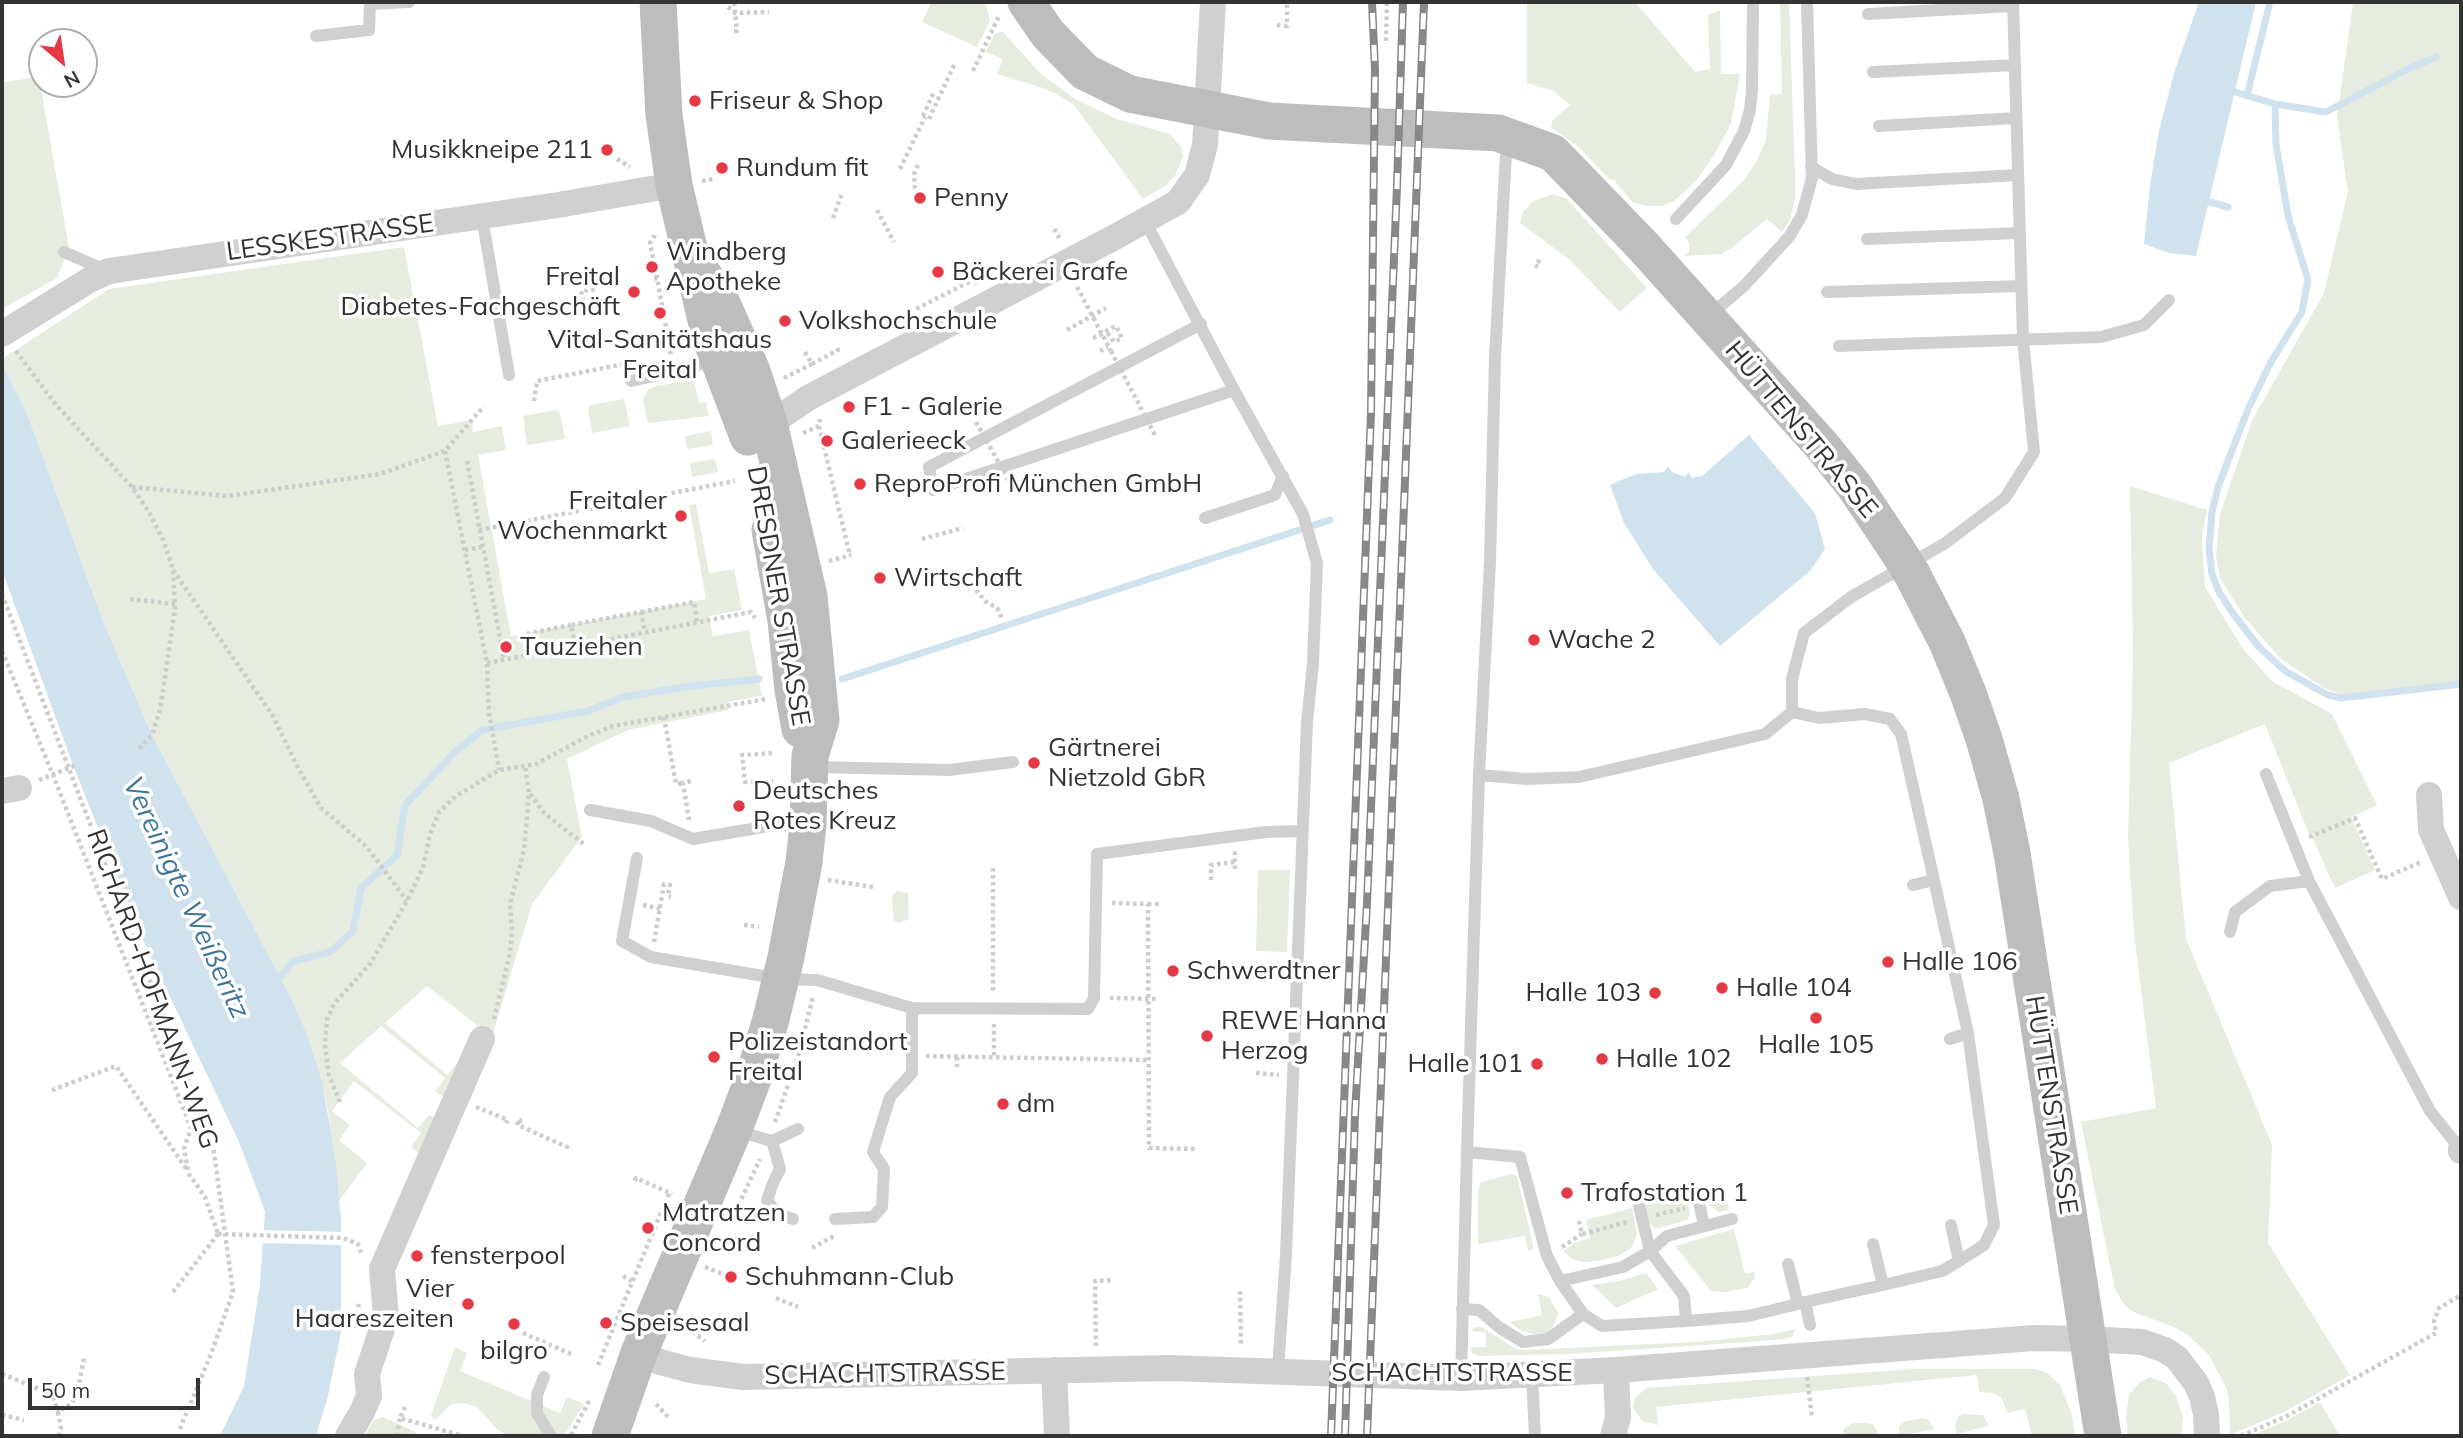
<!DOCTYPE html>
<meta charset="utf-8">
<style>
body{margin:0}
#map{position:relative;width:2463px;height:1438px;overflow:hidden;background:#fff;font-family:Mulish,sans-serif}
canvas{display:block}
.frame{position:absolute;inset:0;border:4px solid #333;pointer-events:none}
.north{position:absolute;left:28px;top:28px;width:70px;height:70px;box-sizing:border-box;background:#fff;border:2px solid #adadad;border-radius:50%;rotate:151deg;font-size:19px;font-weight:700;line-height:28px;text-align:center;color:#333}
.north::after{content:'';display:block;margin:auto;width:24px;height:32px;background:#e63946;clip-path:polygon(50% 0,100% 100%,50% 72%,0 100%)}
.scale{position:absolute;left:28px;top:1378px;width:172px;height:32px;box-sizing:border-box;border:4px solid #333;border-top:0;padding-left:9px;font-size:21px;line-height:24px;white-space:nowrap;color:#333;-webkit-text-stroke:5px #fff;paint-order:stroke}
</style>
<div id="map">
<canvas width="2463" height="1438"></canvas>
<div class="frame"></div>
<div class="north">N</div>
<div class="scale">50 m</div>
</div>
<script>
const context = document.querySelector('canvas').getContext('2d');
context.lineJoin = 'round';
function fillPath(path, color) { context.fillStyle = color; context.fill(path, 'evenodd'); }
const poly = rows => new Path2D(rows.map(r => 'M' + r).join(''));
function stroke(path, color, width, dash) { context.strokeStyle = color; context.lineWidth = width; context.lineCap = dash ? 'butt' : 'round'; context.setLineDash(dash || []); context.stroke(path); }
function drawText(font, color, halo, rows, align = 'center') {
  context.font = font + ' Mulish,sans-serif'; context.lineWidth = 7; context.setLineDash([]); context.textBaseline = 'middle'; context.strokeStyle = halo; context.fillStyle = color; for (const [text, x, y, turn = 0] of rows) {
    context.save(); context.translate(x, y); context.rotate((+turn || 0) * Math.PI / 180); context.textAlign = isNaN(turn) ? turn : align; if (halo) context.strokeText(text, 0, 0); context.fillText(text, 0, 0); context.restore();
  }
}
const green = poly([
 [931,2,985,2,990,20,977,47,922,22],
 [1527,2,1635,2,1695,72,1710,69,1708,15,1720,10,1721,74,1740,74,1731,123,1716,152,1697,180,1674,201,1662,206,1647,206,1632,202,1614,180,1609,179,1578,146,1551,128,1552,121,1570,105,1554,91,1527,83],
 [1780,2,1789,2,1795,174,1795,198,1790,220,1782,232,1767,219,1733,247,1722,254,1684,256,1689,252,1689,243,1685,237,1743,181,1756,162,1766,140,1770,95,1782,94],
 [2351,2,2461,2,2461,682,2343,695,2324,688,2280,658,2245,618,2220,578,2216,556,2220,514,2252,421,2324,293,2348,191,2337,117,2353,3],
 [1003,32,1041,74,1075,99,1117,119,1170,134,1181,147,1183,156,1175,176,1165,186,1143,199,1074,105,1057,94,1040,87,997,74,1003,59,986,52,995,33],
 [39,77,69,248,57,278,2,309,2,82],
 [1553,194,1567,199,1647,288,1620,312,1569,259,1520,223,1523,212,1533,201],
 [404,247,438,426,472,420,473,432,502,426,506,450,478,455,511,636,706,599,689,505,696,504,709,573,734,569,742,610,709,616,713,636,749,630,762,696,727,702,728,710,628,730,567,759,582,837,532,904,492,1037,427,986,385,1023,447,1075,459,1061,445,1097,435,1092,445,1078,381,1026,340,1063,418,1128,429,1115,434,1118,420,1154,411,1147,421,1133,354,1081,332,1111,350,1125,339,1140,367,1163,339,1201,328,1110,322,1081,307,1034,291,998,152,735,105,626,26,411,2,364,2,359,109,289],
 [694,380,699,403,706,402,709,416,648,423,643,401,647,390,656,386],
 [624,399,630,426,592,433,588,408,590,405],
 [557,410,560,413,565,439,527,445,523,416],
 [711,431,713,445,687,449,685,436],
 [715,459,718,472,692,477,690,463],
 [2130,486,2207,510,2202,538,2205,587,2243,649,2273,682,2332,714,2377,805,2351,817,2375,870,2335,888,2314,841,2309,834,2265,724,2169,763,2186,939,2272,1145,2268,1243,2350,1375,2286,1411,2230,1435,2229,1400,2227,1390,2209,1355,2188,1335,2174,1327,2136,1313,2126,1307,2115,1290,2081,1122,2156,1108,2134,934,2128,838,2133,656],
 [1258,870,1290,870,1287,952,1256,951],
 [897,891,908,893,909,919,899,923,894,921,892,896],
 [1512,1174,1517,1176,1534,1249,1528,1251,1525,1236,1478,1244,1478,1190,1481,1182],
 [1724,1186,1729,1210,1719,1212,1709,1205,1706,1190],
 [1686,1195,1690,1214,1687,1220,1656,1229,1650,1224,1644,1205],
 [1632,1208,1637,1234,1631,1248,1618,1256,1598,1261,1583,1262,1572,1259,1563,1251,1575,1243,1590,1238,1586,1220],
 [1734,1229,1745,1274,1755,1272,1754,1279,1747,1288,1726,1292,1711,1291,1675,1246],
 [1646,1273,1658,1289,1616,1308,1592,1285,1620,1281],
 [1538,1294,1549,1297,1558,1313,1554,1325,1546,1333,1533,1334,1520,1330,1510,1322,1542,1315],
 [1475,1327,1481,1327,1516,1349,1524,1350,1696,1342,1773,1334,1795,1329,1793,1336,1785,1339,1763,1341,1567,1354,1478,1356,1472,1353,1471,1347,1486,1347,1486,1332,1471,1331],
 [455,1347,467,1353,460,1371,560,1413,567,1397,584,1404,564,1436,525,1436,522,1434,508,1436,498,1430,477,1407,463,1403,452,1404,435,1420,431,1415],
 [1914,1369,2034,1369,2046,1372,2060,1385,2072,1415,2075,1436,2032,1436,2025,1409,2008,1413,2001,1397,1993,1393,1979,1392,1977,1375,1656,1407,1658,1425,1642,1421,1633,1407,1635,1398,1646,1388],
 [2150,1377,2166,1383,2176,1396,2183,1417,2181,1436,2128,1436,2126,1416,2129,1395,2139,1383],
 [2320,1402,2340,1436,2251,1436,2289,1419],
 [1963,1414,1983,1415,1989,1426,1956,1434,1955,1424,1958,1417],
 [383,1417,416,1432,415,1436,364,1436,374,1420],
 [1922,1418,1928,1419,1934,1429,1899,1436,1899,1427,1903,1422],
 [1852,1423,1868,1423,1874,1425,1879,1435,1844,1436,1843,1430]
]);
const water = poly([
 [2199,2,2256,2,2196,256,2169,253,2144,244,2150,185,2159,131,2174,73],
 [2,364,26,411,105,626,152,735,291,998,307,1034,322,1081,335,1156,341,1218,341,1332,328,1396,316,1436,220,1436,244,1386,260,1284,265,1211,239,1142,141,936,73,765,2,570],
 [1749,435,1815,513,1825,549,1811,570,1720,646,1653,569,1624,523,1610,485,1636,474,1664,472,1668,466,1672,472,1685,477,1689,472,1692,478,1702,476]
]);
const pier = poly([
 [260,1230,343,1232,343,1245,259,1243]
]);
const stream = poly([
 [2229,90,2275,104,2326,112,2410,68,2436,57],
 [2247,96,2270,2],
 [2275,104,2276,144,2288,216,2308,280,2302,312,2271,362,2248,409,2218,487,2212,512,2209,549,2212,574,2219,592,2232,612,2258,646,2285,671,2328,695,2341,698,2461,684],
 [2202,200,2228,207],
 [842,679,1330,520],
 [274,984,294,961,330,952,353,931,361,888,397,855,405,805,455,752,482,730,588,711,623,697,691,686,759,679]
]);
const path = poly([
 [728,7,735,13,769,12],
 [1277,25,1287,26,1287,2],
 [734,31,737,31,734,2],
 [1386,41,1387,2],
 [973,71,1000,14],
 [923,116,934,92],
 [929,119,955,63],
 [617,159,630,167],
 [918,165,914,174,915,188,920,198],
 [900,169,925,117],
 [768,170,810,163],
 [702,181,714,179],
 [877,210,894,242],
 [833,218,842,193],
 [1054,229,1060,239],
 [655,235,650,243,657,278,659,278],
 [1538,267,1535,265,1541,259],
 [654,279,657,278,671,355],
 [1077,287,1111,351],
 [559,314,585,310,581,291,598,289],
 [905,322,903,317,914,310,975,279,977,284],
 [883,327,903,317],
 [1067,330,1106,308],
 [1093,338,1102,334,1106,331,1116,326,1122,338,1114,342,1106,331],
 [16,351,56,405,132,487,149,512,164,542,173,569,175,609,160,710,152,735,138,750],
 [1100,351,1108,347],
 [805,352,812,364,838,350,836,346],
 [784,378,812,364],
 [534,401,537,381,624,364],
 [819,426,850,556],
 [803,433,819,426,820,419],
 [445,451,487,663,489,713,499,770],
 [467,461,504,659],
 [132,487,227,496,380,474,445,451,484,406],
 [479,530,735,481],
 [922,539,963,528],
 [465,550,482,547],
 [829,561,851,555],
 [173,570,273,716,297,766,321,808,367,847,407,901],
 [976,590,985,601,997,608,1002,618],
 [2,594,213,1145,233,1292,211,1354,179,1431],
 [130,599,175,604],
 [641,612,694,602,697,622],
 [575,645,571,625,641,612,645,632],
 [2,651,53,775,191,1128,184,1149,189,1174,205,1197,218,1234],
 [530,654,526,634,571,625],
 [487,663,751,612,755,618],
 [664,717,676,784,683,783],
 [772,753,742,755,745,782,773,781],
 [39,780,76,765],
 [530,794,545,814,585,845],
 [689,820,683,783,691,781],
 [2309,837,2355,818,2382,879,2421,862],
 [993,868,993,994],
 [1235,869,1235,851],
 [828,880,873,887],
 [1211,880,1211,865,1235,862],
 [1112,903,1148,904,1149,1148,1195,1149],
 [1148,904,1159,904],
 [643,905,662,909],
 [744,925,759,927],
 [654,942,664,884,670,885,668,896,671,897],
 [1110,998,1158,999],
 [494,1019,510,953,512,931,510,904,524,850,529,793,525,765],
 [994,1024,994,1058],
 [926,1056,1149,1060],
 [957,1057,957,1067],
 [1256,1073,1279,1075],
 [52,1090,116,1066,187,1170],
 [340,1102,329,1075,325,1046,327,1019,334,1004,370,964,407,901,423,868,430,834,439,812,456,796,499,770,536,764,588,736,613,726,766,699],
 [476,1107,508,1120,506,1123],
 [775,1122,798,1057,813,996],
 [518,1125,517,1121,520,1120,520,1126,567,1147,566,1150],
 [635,1181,636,1178,672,1194],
 [732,1209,740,1202,760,1159],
 [1656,1215,1685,1208],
 [1579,1221,1582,1234,1627,1222],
 [218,1234,343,1238,358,1244,362,1255],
 [1562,1247,1582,1234],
 [812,1248,834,1236],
 [705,1267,731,1277],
 [623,1276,632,1281],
 [405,1280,424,1290],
 [1240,1291,1241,1346],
 [173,1292,218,1234],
 [776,1298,798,1307],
 [684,1321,687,1328,705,1341],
 [355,1328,359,1302],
 [523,1333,571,1354],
 [1096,1346,1095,1281,1114,1280],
 [598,1365,669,1193],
 [2,1374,42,1390,53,1397,58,1412],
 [1807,1377,1812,1418],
 [656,1404,669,1418],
 [405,1407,400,1418,463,1436],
 [2,1415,24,1420],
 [571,1435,589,1401],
 [59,1436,61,1428,58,1412,71,1404,77,1394,84,1358],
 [397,1436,400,1418],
 [2241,1436,2287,1416,2436,1333,2434,1321,2439,1308,2461,1295]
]);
const lane = poly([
 [1868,14,2013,6],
 [316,36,369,30,370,4,409,2],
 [1873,72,2015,65],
 [1879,126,2016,118],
 [1811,167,1832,179,1856,184,2018,175],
 [482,217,509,375],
 [1676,219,1726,165,1744,131,1750,110,1752,90,1753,2],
 [1145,221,1234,390,1303,514,1317,563,1313,663,1307,723,1286,1254,1278,1370],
 [1867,239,2020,233],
 [64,252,105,270],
 [1827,292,2021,286],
 [1710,315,1744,286,1789,237,1802,215,1812,178,1807,2],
 [1201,324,929,467,933,490,1234,390],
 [1839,346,2101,337,2144,325,2169,300],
 [631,381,683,370,715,359],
 [1205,518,1275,495,1283,476],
 [1792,712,1819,718,1865,714,1890,719,1901,734,1934,880],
 [814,767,949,770,1013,762],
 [2266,774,2309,881,2430,1111,2461,1150],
 [1479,775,1526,779,1579,777,1765,734,1792,712,1792,679,1804,633,1851,597,1944,544,2005,498,2034,452,2023,339,2013,2],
 [590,810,651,821,693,839,775,825,805,825],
 [637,858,622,941,651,957,781,979,817,980,912,1008,912,1073,890,1097,873,1152,884,1169,882,1207,873,1217,835,1219],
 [1913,885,1934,880,1968,1033],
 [2230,932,2235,912,2270,886,2309,881],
 [912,1008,1088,1009,1094,998,1097,854,1266,832,1303,831],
 [1950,1039,1968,1033,1994,1225,1984,1245,1959,1261],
 [737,1131,772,1141],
 [1467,1152,1520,1157,1547,1256,1560,1281,1623,1267,1650,1251,1684,1296,1686,1321,1602,1326,1583,1314],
 [1697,1192,1704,1226],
 [1639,1206,1650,1251,1667,1236,1732,1219],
 [793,1219,777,1214,767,1200,773,1183,780,1169,772,1141,798,1129],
 [1883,1285,1942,1271,1959,1261,1951,1225],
 [1805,1302,1883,1285,1873,1244],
 [1798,1304,1805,1302,1810,1325],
 [1462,1309,1479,1310,1500,1328,1523,1342,1548,1339,1583,1314,1560,1281],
 [1686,1321,1748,1316,1798,1304,1788,1264],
 [1532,1375,1535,1436],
 [544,1377,537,1395,537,1413,551,1436],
 [1461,1378,1467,1152,1479,775,1490,562,1495,358,1506,152,1509,141]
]);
const street = poly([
 [2,334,91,279,109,271,558,205,674,185],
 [754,426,769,423,783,415,808,398,1115,237,1178,202,1197,175,1205,145,1213,2],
 [2,791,19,788],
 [2429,795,2431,830,2461,897],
 [2461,1149,2461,1151],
 [639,1353,660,1362,690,1370,743,1377,1169,1368,1461,1378,1616,1370,2034,1338,2088,1339,2142,1342,2165,1350,2177,1358,2196,1383,2202,1397,2206,1414,2207,1436],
 [1054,1370,1057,1436],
 [348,1436,362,1412,369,1396,367,1374,386,1317,382,1269,482,1039],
 [1613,1436,1618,1417,1616,1370]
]);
const secondary = poly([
 [658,2,664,115,674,185,710,337,748,437],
 [1026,2,1048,34,1085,72,1130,94,1269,121,1498,133,1553,153,1643,246,1823,447,1855,487,1897,550],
 [770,530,786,621,793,690,800,729],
 [1912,574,1947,642,1968,693,1984,739,2001,799,2012,853,2103,1436],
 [610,1436,639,1353,734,1129,754,1076,771,1019,786,957,804,862,808,825,810,756,821,720,809,596,769,423,752,371,720,299,693,259]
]);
const rail = poly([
 [1331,1436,1371,413,1375,69,1372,2],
 [1345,1436,1355,1114,1367,903,1397,186,1403,2],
 [1367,1436,1424,2]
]);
const pathBridge = poly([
 [1111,351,1155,435],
 [976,422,1010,483]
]);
const secondaryBridge = poly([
 [1897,550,1912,574]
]);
const markers = [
 [695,101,7,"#e63946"],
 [607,150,7,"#e63946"],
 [722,168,7,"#e63946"],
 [920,198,7,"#e63946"],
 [652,267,7,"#e63946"],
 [938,272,7,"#e63946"],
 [634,292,7,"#e63946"],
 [660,313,7,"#e63946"],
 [785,321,7,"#e63946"],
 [849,407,7,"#e63946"],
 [827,441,7,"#e63946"],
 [860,484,7,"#e63946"],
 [681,516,7,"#e63946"],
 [880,578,7,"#e63946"],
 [1534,640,7,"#e63946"],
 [506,647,7,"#e63946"],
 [1034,763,7,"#e63946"],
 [739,806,7,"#e63946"],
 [1888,962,7,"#e63946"],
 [1173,971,7,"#e63946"],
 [1722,988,7,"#e63946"],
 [1655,993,7,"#e63946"],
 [1816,1018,7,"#e63946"],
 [1207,1036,7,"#e63946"],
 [714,1057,7,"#e63946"],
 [1602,1059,7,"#e63946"],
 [1537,1064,7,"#e63946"],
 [1003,1104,7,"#e63946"],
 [1567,1193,7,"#e63946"],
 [648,1228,7,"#e63946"],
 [417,1256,7,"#e63946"],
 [731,1277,7,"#e63946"],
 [468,1304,7,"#e63946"],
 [606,1323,7,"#e63946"],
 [514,1324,7,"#e63946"]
];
const poiNames = [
 ["Friseur & Shop",709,101],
 ["Musikkneipe 211",593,150,"right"],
 ["Rundum fit",736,168],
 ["Penny",934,198],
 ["Windberg",666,252],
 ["Apotheke",666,282],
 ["Bäckerei Grafe",952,272],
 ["Freital",620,277,"right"],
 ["Diabetes-Fachgeschäft",620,307,"right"],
 ["Volkshochschule",799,321],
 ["Vital-Sanitätshaus",660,340,"center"],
 ["Freital",660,370,"center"],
 ["F1 - Galerie",863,407],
 ["Galerieeck",841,441],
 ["ReproProfi München GmbH",874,484],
 ["Freitaler",667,501,"right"],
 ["Wochenmarkt",667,531,"right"],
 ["Wirtschaft",894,578],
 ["Wache 2",1548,640],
 ["Tauziehen",520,647],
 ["Gärtnerei",1048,748],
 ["Nietzold GbR",1048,778],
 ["Deutsches",753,791],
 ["Rotes Kreuz",753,821],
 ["Halle 106",1902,962],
 ["Schwerdtner",1187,971],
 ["Halle 104",1736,988],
 ["Halle 103",1641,993,"right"],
 ["REWE Hanna",1221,1021],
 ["Herzog",1221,1051],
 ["Polizeistandort",728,1042],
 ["Freital",728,1072],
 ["Halle 105",1816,1045,"center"],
 ["Halle 102",1616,1059],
 ["Halle 101",1523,1064,"right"],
 ["dm",1017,1104],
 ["Trafostation 1",1581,1193],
 ["Matratzen",662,1213],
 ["Concord",662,1243],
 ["fensterpool",431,1256],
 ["Schuhmann-Club",745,1277],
 ["Vier",454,1289,"right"],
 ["Haareszeiten",454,1319,"right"],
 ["Speisesaal",620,1323],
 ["bilgro",514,1351,"center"]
];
const streetNames = [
 ["LESSKESTRASSE",330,238,-8],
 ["HÜTTENSTRASSE",1801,430,50],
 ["DRESDNER STRASSE",778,596,80],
 ["RICHARD-HOFMANN-WEG",152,989,70],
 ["HÜTTENSTRASSE",2051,1105,81],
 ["SCHACHTSTRASSE",1452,1373],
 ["SCHACHTSTRASSE",885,1374,-1]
];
const waterNames = [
 ["Vereinigte Weißeritz",186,898,65]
];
fillPath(green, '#e6ecdf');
fillPath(water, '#cfe2ee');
fillPath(pier, '#fff');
stroke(stream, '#cfe2ee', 7);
stroke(path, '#cdcdcd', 4.5, [3.5, 3.5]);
stroke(lane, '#d0d0d0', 12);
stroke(street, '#d0d0d0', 26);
stroke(secondary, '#bdbdbd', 37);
stroke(rail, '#888', 8);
stroke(rail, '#fff', 5, [16]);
stroke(pathBridge, '#cdcdcd', 4.5, [3.5, 3.5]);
stroke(secondaryBridge, '#bdbdbd', 37);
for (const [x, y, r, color] of markers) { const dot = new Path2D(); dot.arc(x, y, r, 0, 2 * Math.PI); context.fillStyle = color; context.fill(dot); stroke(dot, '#fff', 2.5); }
drawText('26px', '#333', '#fff', poiNames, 'left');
drawText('26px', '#333', '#fff', streetNames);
drawText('italic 28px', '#3f7597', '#fff', waterNames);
</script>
